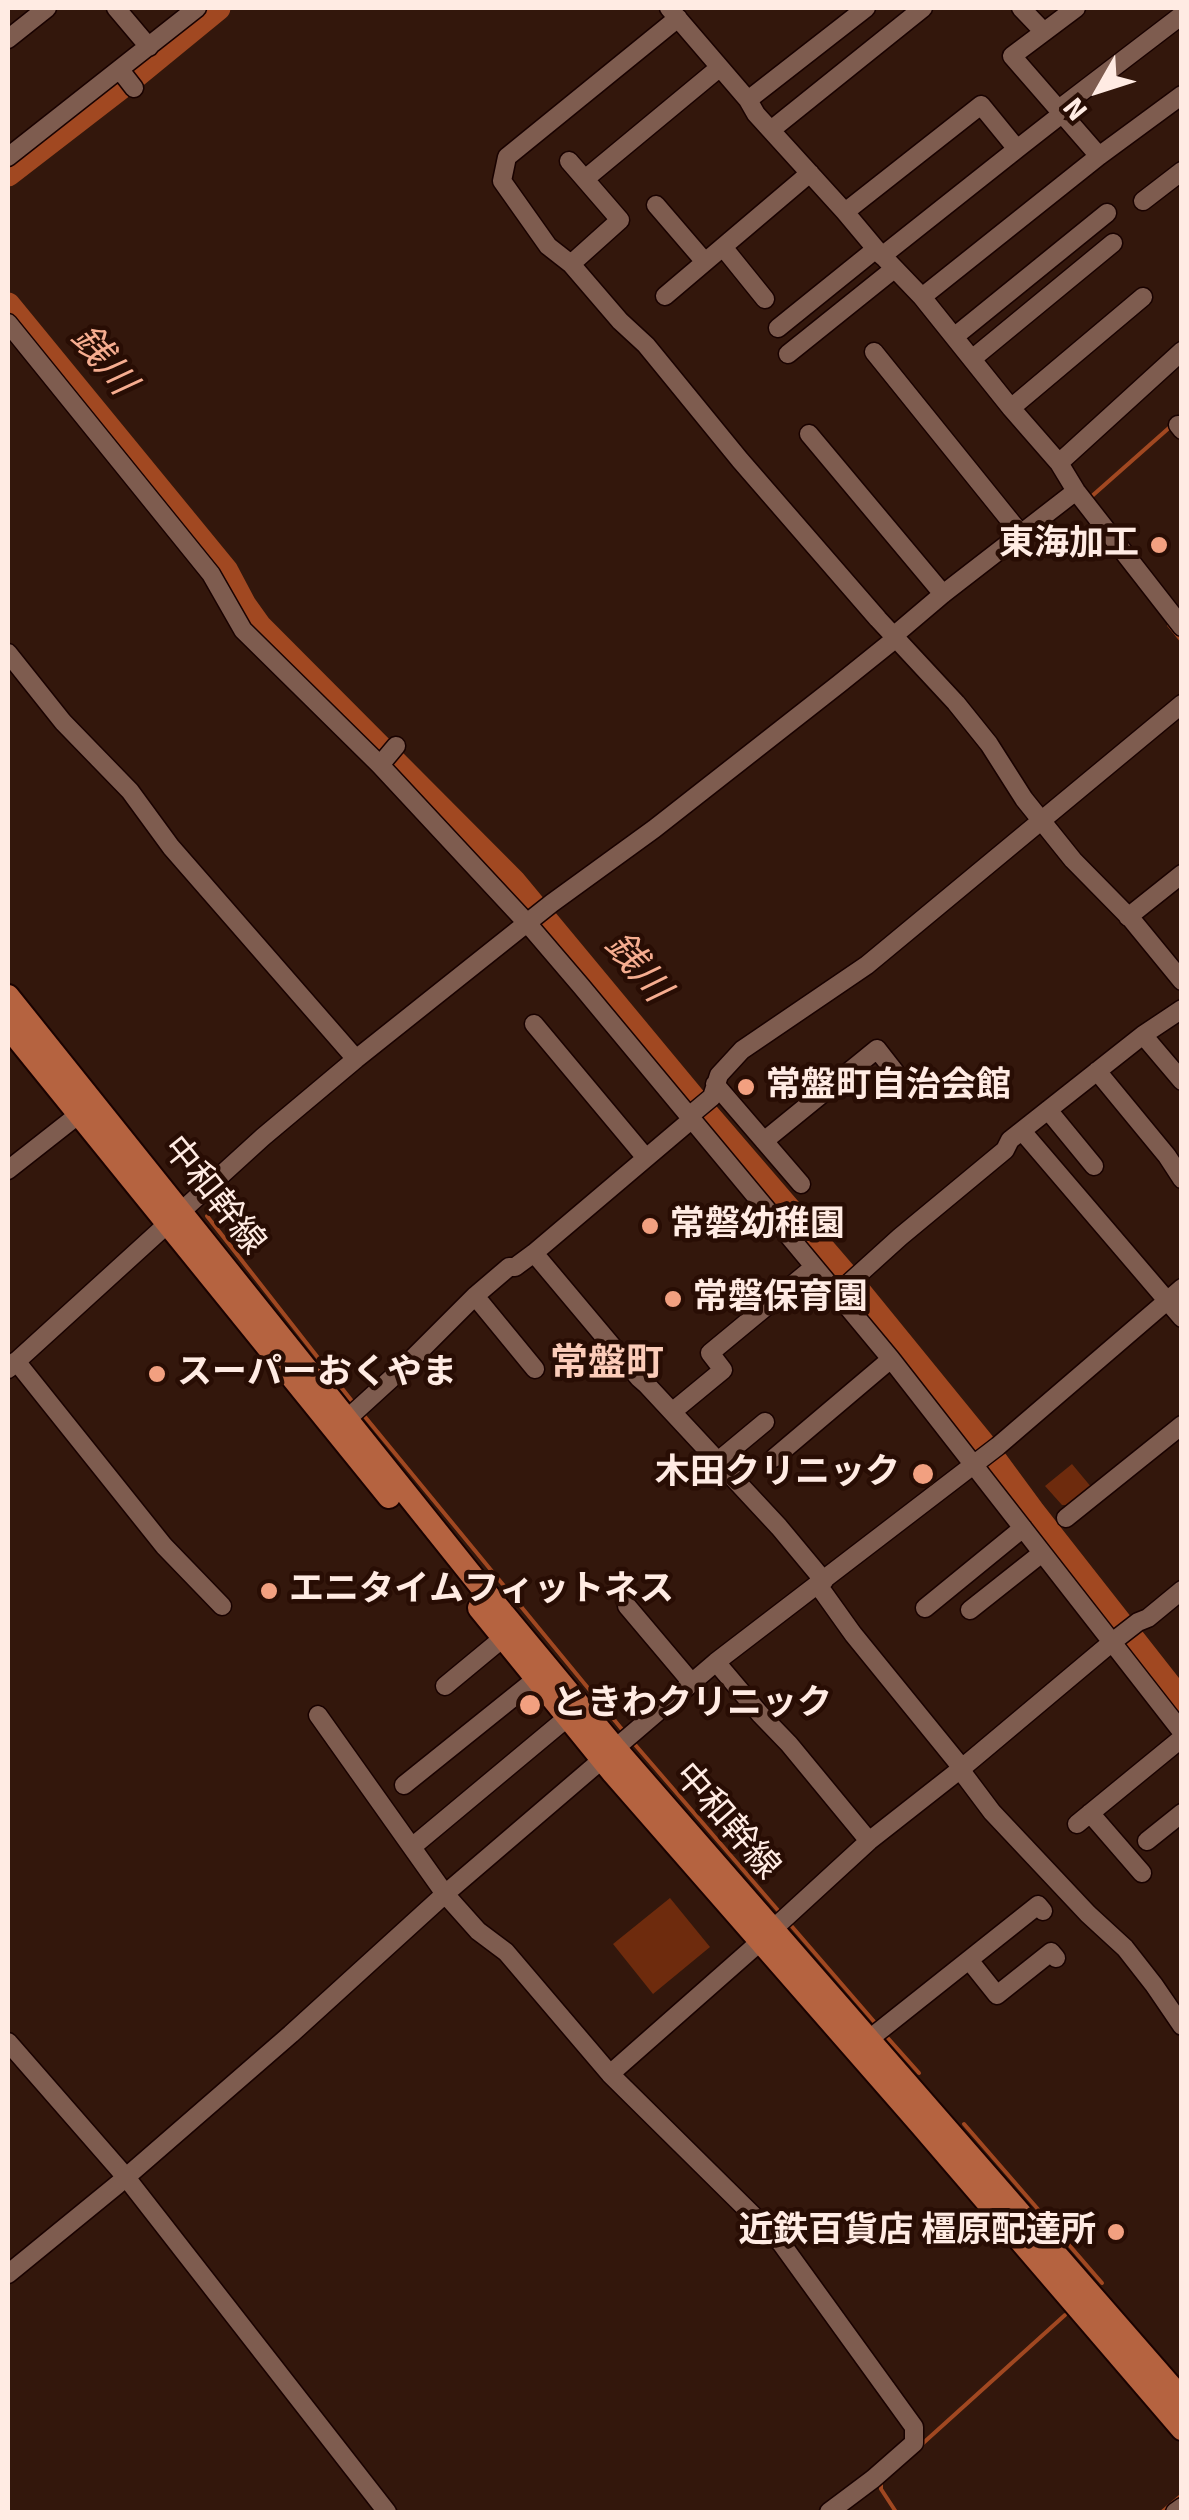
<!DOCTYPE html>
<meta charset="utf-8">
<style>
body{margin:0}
#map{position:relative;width:1189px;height:2520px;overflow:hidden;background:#33170c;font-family:Signika,sans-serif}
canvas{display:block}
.frame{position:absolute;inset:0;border:10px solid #ffebe3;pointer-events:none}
.north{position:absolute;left:1049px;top:40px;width:100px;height:100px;-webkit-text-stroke:8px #280d04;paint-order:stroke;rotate:231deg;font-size:28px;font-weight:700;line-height:40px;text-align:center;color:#ffebe3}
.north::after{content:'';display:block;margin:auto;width:35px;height:45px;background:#ffebe3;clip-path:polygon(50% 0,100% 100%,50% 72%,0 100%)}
</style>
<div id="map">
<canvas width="1189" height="2520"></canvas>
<div class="frame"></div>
<div class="north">N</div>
</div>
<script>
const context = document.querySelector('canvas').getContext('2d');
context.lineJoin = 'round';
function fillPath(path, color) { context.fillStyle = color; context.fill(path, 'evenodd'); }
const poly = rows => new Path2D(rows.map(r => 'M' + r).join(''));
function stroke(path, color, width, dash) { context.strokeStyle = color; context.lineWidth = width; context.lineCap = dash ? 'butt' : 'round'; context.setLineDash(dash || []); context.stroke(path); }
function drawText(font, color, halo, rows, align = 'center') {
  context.font = font + ' Signika,"Noto Sans JP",sans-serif'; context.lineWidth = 9; context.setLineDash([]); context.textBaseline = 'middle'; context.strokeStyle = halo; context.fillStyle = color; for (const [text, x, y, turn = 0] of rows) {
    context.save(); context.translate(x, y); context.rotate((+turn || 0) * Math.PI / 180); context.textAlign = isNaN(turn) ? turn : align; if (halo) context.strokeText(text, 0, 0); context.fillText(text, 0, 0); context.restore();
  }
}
const green = poly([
 [1072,1464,1092,1488,1072,1505,1062,1505,1045,1486],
 [670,1898,710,1947,653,1994,613,1944]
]);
const stream = poly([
 [1091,502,1092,496,1170,427],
 [1169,625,1182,641],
 [207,1216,355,1405],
 [361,1412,625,1733],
 [631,1740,782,1915],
 [788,1922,877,2025],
 [886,2036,919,2073],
 [964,2124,1102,2283],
 [921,2445,1065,2315],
 [881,2482,881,2489,896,2512],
 [1162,2512,1182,2495]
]);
const river = poly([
 [8,174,135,76,218,8],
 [8,305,226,571,244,605,259,626,513,881,698,1104,846,1276,982,1443,1032,1511,1182,1702]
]);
const minor = poly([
 [116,8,149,47],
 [669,8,748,100,756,114,845,212,876,249,922,297,1011,408,1059,463,1076,491,1182,627],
 [1021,8,1044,32],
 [1076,8,1012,56,1099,156],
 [678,18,507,157,502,181,548,246,571,264,620,321,646,345,740,460,878,619,956,703,989,744,1024,799,1073,860,1132,920,1182,981],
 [8,39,47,8],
 [120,70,134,88],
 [748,100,866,8],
 [1059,109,1182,15],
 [771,130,923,8],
 [8,157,197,8],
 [569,161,620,220,571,264],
 [585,179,719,68],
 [1143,201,1182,171],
 [656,205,705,262],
 [845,212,981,105,1017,149,1063,113],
 [723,247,765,299],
 [882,256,1017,149],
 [665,296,810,173],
 [922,297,1099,156,1182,95],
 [8,323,211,574,243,630,380,765,528,924,581,986,891,1359,1182,1732],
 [778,328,876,249],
 [954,337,1107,213],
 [874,352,1020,533],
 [788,354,894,269],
 [972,359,1113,243],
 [1011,408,1143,297],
 [1178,425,1182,430],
 [809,434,943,594],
 [1059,463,1182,351],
 [8,653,63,722,130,791,171,847,356,1059],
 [380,765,396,746],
 [1128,917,1182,874],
 [534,1024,646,1158],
 [1143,1035,1182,1081],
 [1097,1071,1167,1156,1182,1179],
 [715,1084,801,1184],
 [1048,1110,1094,1166],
 [688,1117,712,1097,719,1075,742,1050,867,965,1182,704],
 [1022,1131,1182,1318],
 [764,1141,877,1049,895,1072],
 [8,1170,78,1115],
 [534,1253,639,1378,647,1385,779,1527,824,1581],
 [837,1294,900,1237,1005,1150,1010,1140,1143,1035,1182,1009],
 [475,1296,535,1369],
 [16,1361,164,1546,222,1606],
 [8,1369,263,1137,356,1059,552,903,654,829,839,684,895,639,897,633,943,594,1076,491],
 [672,1412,723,1370,710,1353,814,1267],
 [347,1419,404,1367,475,1296,509,1267,515,1267,534,1253,691,1120],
 [774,1458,891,1359],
 [718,1461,765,1422],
 [1066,1518,1182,1425],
 [818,1585,853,1634,962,1768,965,1776,992,1812,1088,1914,1125,1948,1154,1985,1182,2026],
 [627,1606,692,1683],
 [925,1608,1023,1528],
 [970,1610,1042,1553],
 [716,1662,760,1714,789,1744,869,1841],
 [445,1686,503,1638],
 [318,1715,445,1894,478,1931,506,1952,610,2074,781,2243,914,2427,914,2443,873,2479,829,2512],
 [404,1785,536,1679],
 [1090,1813,1142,1873],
 [1077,1824,1182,1738],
 [1147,1841,1182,1813],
 [412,1847,568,1717],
 [772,1930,869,1841,962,1768,1111,1643,1138,1622,1148,1618,1182,1590],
 [969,1960,997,1995,1051,1952,1056,1958],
 [868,2040,1038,1905,1043,1911],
 [8,2042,125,2176,387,2512],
 [610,2074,761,1941],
 [8,2274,117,2185,291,2034,445,1894,716,1662,998,1446,1182,1288],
 [1175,2512,1182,2507]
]);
const major = poly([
 [8,996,478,1583,616,1749,1182,2399],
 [8,1027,389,1497],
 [479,1608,613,1773,920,2124,1182,2429]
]);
const markers = [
 [1159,545,10,"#f2a080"],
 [746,1087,10,"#f2a080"],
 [650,1226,10,"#f2a080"],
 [673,1299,10,"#f2a080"],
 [157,1374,10,"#f2a080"],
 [923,1474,12,"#f2a080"],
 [269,1591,10,"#f2a080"],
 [530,1705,12,"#f2a080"],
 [1116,2232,10,"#f2a080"]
];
const poiNames = [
 ["東海加工",1139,545,"right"],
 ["常盤町自治会館",766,1087],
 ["常磐幼稚園",670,1226],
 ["常磐保育園",693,1299],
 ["スーパーおくやま",177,1374],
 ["木田クリニック",900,1474,"right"],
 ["エニタイムフィットネス",289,1591],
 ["ときわクリニック",552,1705],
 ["近鉄百貨店 橿原配達所",1096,2232,"right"]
];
const streetNames = [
 ["中和幹線",213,1196,51],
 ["中和幹線",726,1822,49]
];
const waterNames = [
 ["銭川",102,361,51],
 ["銭川",636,968,50]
];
const neighbourhoodNames = [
 ["常盤町",607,1365]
];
fillPath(green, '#6e2b0d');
stroke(stream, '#a14821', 4);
stroke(river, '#a14821', 25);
stroke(minor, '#190200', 21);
stroke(major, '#190200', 26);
stroke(minor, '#7e5c4f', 18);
stroke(major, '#b56340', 22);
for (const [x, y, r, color] of markers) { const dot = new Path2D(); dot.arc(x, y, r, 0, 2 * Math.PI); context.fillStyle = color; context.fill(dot); stroke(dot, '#280d04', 4); }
drawText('bold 35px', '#ffebe3', '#280d04', poiNames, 'left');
drawText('35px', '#ffebe3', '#280d04', streetNames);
drawText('italic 38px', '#f6ad90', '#280d04', waterNames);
drawText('bold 38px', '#fbccb9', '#280d04', neighbourhoodNames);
</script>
